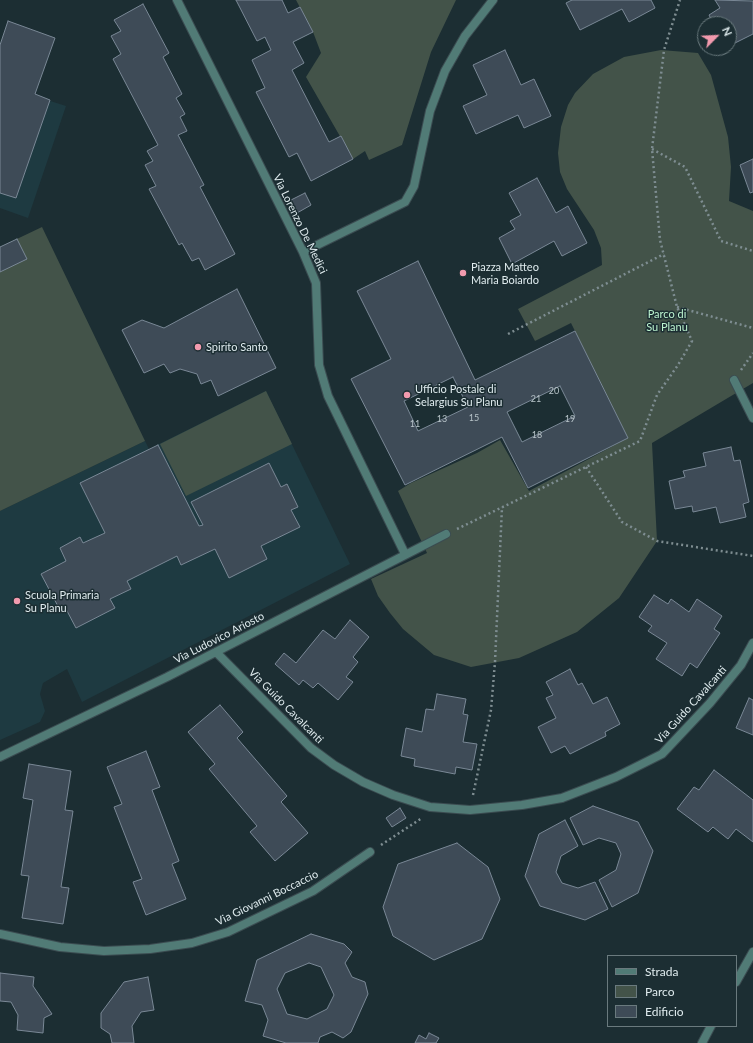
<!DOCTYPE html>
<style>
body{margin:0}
#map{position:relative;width:753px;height:1043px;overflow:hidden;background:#1c2e33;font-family:Lato,sans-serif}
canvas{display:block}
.legend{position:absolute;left:607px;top:955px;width:130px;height:72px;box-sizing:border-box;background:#1c2e33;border:1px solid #6a7a7e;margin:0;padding:5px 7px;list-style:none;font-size:12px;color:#dfebee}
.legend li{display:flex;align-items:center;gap:8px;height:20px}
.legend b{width:20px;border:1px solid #6a7a7e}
.north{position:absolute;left:697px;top:16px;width:40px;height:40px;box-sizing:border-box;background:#1c2e33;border:1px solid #6a7a7e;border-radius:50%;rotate:66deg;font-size:11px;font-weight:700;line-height:16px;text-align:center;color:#dfebee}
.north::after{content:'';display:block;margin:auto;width:14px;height:18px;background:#f29aae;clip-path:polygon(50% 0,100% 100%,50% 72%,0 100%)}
</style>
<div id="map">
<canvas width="753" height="1043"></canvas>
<ul class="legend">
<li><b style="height:5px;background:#517b76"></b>Strada</li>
<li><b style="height:11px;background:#435349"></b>Parco</li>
<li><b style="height:11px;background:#3e4b57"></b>Edificio</li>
</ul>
<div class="north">N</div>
</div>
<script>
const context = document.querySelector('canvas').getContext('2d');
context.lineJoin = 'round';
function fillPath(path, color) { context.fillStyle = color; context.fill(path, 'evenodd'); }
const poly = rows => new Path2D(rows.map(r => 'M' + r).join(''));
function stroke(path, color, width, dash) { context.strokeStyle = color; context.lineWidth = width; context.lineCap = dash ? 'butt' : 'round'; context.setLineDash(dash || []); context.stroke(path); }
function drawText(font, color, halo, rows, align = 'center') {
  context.font = font + ' Lato,sans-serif'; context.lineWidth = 3; context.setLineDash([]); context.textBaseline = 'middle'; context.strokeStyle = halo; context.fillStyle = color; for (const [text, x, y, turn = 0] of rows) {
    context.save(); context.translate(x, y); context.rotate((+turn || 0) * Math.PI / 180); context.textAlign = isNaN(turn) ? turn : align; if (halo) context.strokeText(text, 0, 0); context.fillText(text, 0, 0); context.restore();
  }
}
const built = poly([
 [0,85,66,106,28,218,0,208],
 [266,391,350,564,82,702,67,669,43,683,40,694,45,711,40,722,0,740,0,511,145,441,149,449]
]);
const green = poly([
 [296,0,456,0,431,52,402,145,369,160,365,151,353,159,306,77,321,53,313,32],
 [661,50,698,53,711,75,728,137,731,167,729,201,753,211,753,383,652,443,657,541,619,598,577,632,519,658,471,667,434,655,403,629,390,613,378,596,371,579,427,553,398,491,411,483,477,453,500,440,529,491,628,438,571,323,535,341,518,309,602,265,601,248,594,230,567,189,560,172,558,153,561,127,568,105,575,93,593,74,624,57],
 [42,227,145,441,0,511,0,247],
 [266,391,292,444,186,496,160,444]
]);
const building = poly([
 [236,0,282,0,288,13,300,7,313,32,293,42,304,63,292,70,329,142,341,136,353,159,311,181,297,153,289,157,256,92,265,88,252,60,271,50,265,37,257,41,236,0],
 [572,0,651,0,655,8,629,22,622,9,580,30,566,3,572,0],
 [715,0,753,1,753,34,729,46,729,24,712,24,713,23,709,15,720,8,715,0],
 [143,4,169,53,163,57,182,94,176,98,185,114,180,117,187,131,178,135,204,185,200,187,235,254,205,270,199,258,192,261,182,243,179,245,149,189,156,186,145,165,153,161,147,151,158,145,113,59,121,54,111,36,121,31,114,20,143,4],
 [8,21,55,38,35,94,50,100,16,198,0,193,0,45,8,21],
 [705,28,705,39,700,30,705,28],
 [710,48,726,48,714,55,710,48],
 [505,50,521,85,534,79,551,116,524,128,518,115,476,134,463,106,487,95,473,65,505,50],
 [753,159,753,192,750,193,740,165,753,159],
 [537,178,556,213,568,206,587,243,562,256,554,241,512,264,499,238,515,229,510,221,521,215,509,193,537,178],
 [305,193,311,205,297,213,291,200,305,193],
 [17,239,27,259,0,272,0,247,17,239],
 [418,261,475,380,575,331,628,438,528,488,502,437,405,485,351,379,391,359,357,291,418,261],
 [453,377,468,407,418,431,404,401,453,377],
 [560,386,575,416,522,442,507,412,560,386],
 [237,289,276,368,218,396,211,380,201,384,197,374,180,369,170,373,164,364,144,373,122,330,142,320,164,328,237,289],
 [158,445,199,526,203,525,191,502,269,463,281,487,287,484,298,507,291,510,300,527,261,546,267,559,229,578,215,549,181,565,177,556,127,581,131,589,110,599,115,608,76,628,66,609,61,612,41,574,66,561,60,548,80,537,83,543,105,533,80,483,158,445],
 [731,447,734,461,740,460,749,502,743,504,746,517,720,523,716,507,693,512,692,506,675,509,669,481,685,477,683,471,706,466,703,453,731,447],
 [654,595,668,604,671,599,689,612,697,599,722,616,714,629,720,633,697,668,690,663,682,676,656,659,667,643,648,631,652,626,639,617,654,595],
 [350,620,369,637,353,657,358,662,346,677,353,682,338,700,318,683,313,688,303,680,299,685,275,664,284,653,296,663,323,630,335,639,350,620],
 [570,669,578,685,582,683,593,704,607,697,620,724,605,732,606,736,570,754,565,746,551,753,538,727,556,718,546,698,553,695,546,682,570,669],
 [437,694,466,699,463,714,468,715,463,742,477,744,472,770,456,767,455,774,414,766,415,759,401,756,406,728,422,732,426,709,434,710,437,694],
 [749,698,753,700,753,735,736,728,749,698],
 [220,705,243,732,237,738,287,796,281,802,308,833,275,861,250,832,257,826,209,769,215,764,188,732,220,705],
 [146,751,160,787,152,790,179,861,172,864,186,899,146,915,133,882,142,879,114,807,122,804,107,767,146,751],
 [29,764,71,771,65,810,73,811,61,887,69,888,63,924,22,918,29,876,21,875,33,800,23,798,29,764],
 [714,770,753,800,753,842,736,829,728,839,713,827,708,832,677,809,694,787,699,790,714,770],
 [593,806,638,822,653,851,638,893,612,907,599,880,616,870,621,854,616,843,599,838,583,845,570,818,593,806],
 [400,808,406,818,392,827,386,818,400,808],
 [565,820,578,846,561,856,556,872,562,883,578,888,595,882,608,909,585,920,540,906,525,876,539,834,565,820],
 [457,843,488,867,500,899,482,939,434,960,393,936,383,907,398,864,457,843],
 [311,934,344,944,352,952,345,963,352,977,365,982,368,994,351,1032,343,1038,332,1032,320,1037,318,1043,286,1043,263,1036,268,1020,262,1005,245,1001,257,960,311,934],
 [309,963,321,967,334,995,327,1009,307,1019,287,1014,277,989,285,973,309,963],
 [0,973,34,977,33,986,52,1014,44,1018,43,1033,17,1030,18,1015,11,1002,0,1001,0,973],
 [148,977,154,1010,141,1012,132,1026,134,1043,112,1043,110,1034,101,1028,101,1013,124,982,148,977],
 [429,1033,439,1038,436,1043,415,1043,419,1035,426,1039,429,1033]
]);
const path = poly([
 [652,149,685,167,721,241,753,251],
 [677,307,753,328],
 [508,334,664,254],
 [741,370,753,353],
 [586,467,622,522,657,541,753,556],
 [457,529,640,441,657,395,678,365,692,341,677,307,660,240,652,149,664,50,680,0],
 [473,795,491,710,495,662,502,507],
 [381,845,422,818]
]);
const minor = poly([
 [177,0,303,252,316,283,319,365,328,396,405,554],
 [303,252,405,202,414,186,430,111,445,71,465,36,493,0],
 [734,380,753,418],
 [216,652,311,748,334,765,363,782,393,795,430,807,470,810,522,805,562,798,616,777,662,754,710,703,741,665,753,643],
 [0,757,167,677,446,534],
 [0,934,60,947,104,951,150,949,192,943,228,932,313,891,370,852],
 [736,982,753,952],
 [702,1043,711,1026]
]);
const markers = [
 [463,273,4,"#f29aae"],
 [198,347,4,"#f29aae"],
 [407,395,4,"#f29aae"],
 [17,601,4,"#f29aae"]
];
const numberNames = [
 ["20",554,391],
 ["21",536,399],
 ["15",474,418],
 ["13",442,419],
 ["19",570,419],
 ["11",415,424],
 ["18",537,435]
];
const streetNames = [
 ["Via Lorenzo De Medici",300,224,64],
 ["Via Ludovico Ariosto",219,638,-27],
 ["Via Guido Cavalcanti",691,705,-48],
 ["Via Guido Cavalcanti",286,706,45],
 ["Via Giovanni Boccaccio",267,898,-26]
];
const poiNames = [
 ["Piazza Matteo",471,267],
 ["Maria Boiardo",471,280],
 ["Spirito Santo",206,347],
 ["Ufficio Postale di",415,389],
 ["Selargius Su Planu",415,402],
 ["Scuola Primaria",25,595],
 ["Su Planu",25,608]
];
const parkNames = [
 ["Parco di",667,314],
 ["Su Planu",667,327]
];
fillPath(built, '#1e3a41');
fillPath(green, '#435349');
fillPath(building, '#3e4b57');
stroke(building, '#7a8896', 1);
stroke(minor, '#3b4c51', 10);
stroke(path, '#7e8d91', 2.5, [2, 3]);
stroke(minor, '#517b76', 8);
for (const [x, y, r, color] of markers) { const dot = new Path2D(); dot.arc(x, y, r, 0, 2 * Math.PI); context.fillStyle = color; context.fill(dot); stroke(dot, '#1c2e33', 1.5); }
drawText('9px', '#b7c3c8', null, numberNames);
drawText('11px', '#dfebee', '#1c2e33', streetNames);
drawText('11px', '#dfebee', '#1c2e33', poiNames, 'left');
drawText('11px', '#bcf3cf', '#1c2e33', parkNames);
</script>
